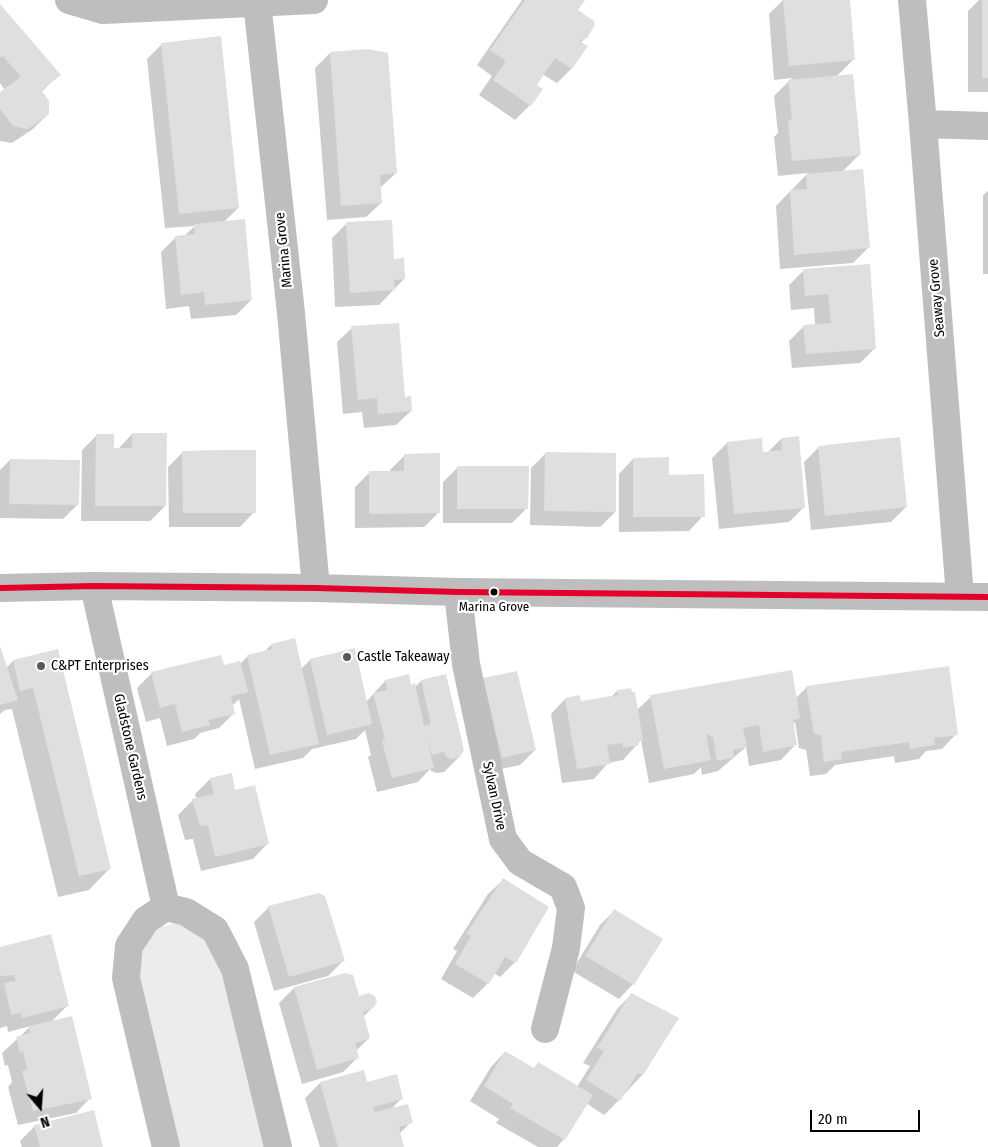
<!DOCTYPE html>
<style>
body{margin:0}
#map{position:relative;width:988px;height:1147px;overflow:hidden;background:#fff;font-family:"Fira Sans Condensed",sans-serif}
canvas{display:block}
.north{position:absolute;left:15px;top:1082px;width:50px;height:50px;-webkit-text-stroke:4px #fff;paint-order:stroke;rotate:162deg;font-size:14px;font-weight:700;line-height:20px;text-align:center;color:#000}
.north::after{content:'';display:block;margin:auto;width:18px;height:22px;background:#000;clip-path:polygon(50% 0,100% 100%,50% 72%,0 100%)}
.scale{position:absolute;left:810px;top:1110px;width:110px;height:22px;box-sizing:border-box;border:2px solid #000;border-top:0;padding-left:6px;font-size:15px;line-height:18px;white-space:nowrap;color:#000;-webkit-text-stroke:4px #fff;paint-order:stroke}
</style>
<div id="map">
<canvas width="988" height="1147"></canvas>
<div class="north">N</div>
<div class="scale">20 m</div>
</div>
<script>
const context = document.querySelector('canvas').getContext('2d');
context.lineJoin = 'round';
function fillPath(path, color) { context.fillStyle = color; context.fill(path, 'evenodd'); }
const poly = rows => new Path2D(rows.map(r => 'M' + r).join(''));
function stroke(path, color, width, dash) { context.strokeStyle = color; context.lineWidth = width; context.lineCap = dash ? 'butt' : 'round'; context.setLineDash(dash || []); context.stroke(path); }
function drawText(font, color, halo, rows, align = 'center') {
  context.font = font + ' "Fira Sans Condensed",sans-serif'; context.lineWidth = 4.5; context.setLineDash([]); context.textBaseline = 'middle'; context.strokeStyle = halo; context.fillStyle = color; for (const [text, x, y, turn = 0] of rows) {
    context.save(); context.translate(x, y); context.rotate((+turn || 0) * Math.PI / 180); context.textAlign = isNaN(turn) ? turn : align; if (halo) context.strokeText(text, 0, 0); context.fillText(text, 0, 0); context.restore();
  }
}
const green = poly([
 [176,923,203,935,219,959,265,1147,180,1147,140,977,143,951,156,928]
]);
const shadow = poly([
 [522,0,583,0,576,10,586,38,580,43,586,47,571,69,557,83,542,74,535,85,530,105,515,120,479,95,492,76,477,65],
 [783,0,848,0,853,60,837,76,859,155,842,172,868,248,853,263,780,269,776,206,808,173,778,176,774,137,778,133,774,96,792,78,774,80,769,14],
 [979,0,988,0,988,92,968,92,968,11],
 [0,6,59,75,41,92,48,114,33,129,12,143,0,141,0,94,5,90,0,83],
 [162,44,238,208,223,223,251,300,236,315,191,319,189,306,166,309,161,252,176,237,184,236,195,226,165,228,147,59],
 [330,53,396,173,381,187,381,203,366,217,327,220,315,68],
 [988,191,988,274,983,274,983,195],
 [346,224,393,260,404,279,379,305,335,307,332,238],
 [868,265,874,349,860,363,792,368,789,341,804,326,815,326,814,308,791,310,789,285,804,270],
 [352,328,404,398,411,411,396,425,364,428,362,412,343,414,337,342],
 [132,434,165,506,150,521,81,521,82,450,96,436,113,449,118,449],
 [781,439,804,507,789,522,719,529,712,458,727,443,761,440,762,453,768,452],
 [819,447,906,507,891,522,811,530,804,462],
 [183,452,254,512,240,527,169,527,168,467],
 [546,453,615,512,600,527,530,525,531,468],
 [405,455,439,512,424,527,355,528,355,487,369,473,390,472,390,470],
 [633,459,703,516,689,531,619,532,619,474],
 [10,460,78,504,63,519,0,518,0,470],
 [458,467,527,508,512,523,443,523,443,482],
 [271,645,301,669,310,660,354,650,366,702,385,681,408,676,410,686,414,688,421,681,459,757,444,772,437,773,431,771,430,769,418,782,377,792,368,757,371,755,365,730,356,739,312,749,303,758,255,769,239,699,232,706,234,713,219,728,200,733,194,739,167,746,160,718,146,722,137,688,152,673,239,665,248,656,264,652],
 [0,648,6,668,13,661,57,650,110,868,89,890,58,897,12,709,5,710,0,714],
 [484,680,535,750,520,765,487,772,469,694],
 [807,687,956,734,942,749,926,751,919,759,895,763,894,756,835,765,826,774,810,776,806,750,799,748,795,722,793,724,795,745,781,760,749,766,746,747,718,771,702,775,701,767,694,774,649,783,641,740,623,760,608,763,594,779,562,783,551,714,565,699,580,702,611,697,617,691,637,710,651,697,796,698],
 [231,774,234,792,267,844,253,859,201,871,193,839,185,840,178,815,193,800,197,800,195,794,210,779],
 [503,880,515,962,500,977,494,973,488,983,473,998,441,979,457,951,453,949,488,894],
 [269,907,343,961,328,976,274,991,254,922],
 [614,911,633,984,619,999,572,971,600,925],
 [0,948,67,1006,51,1022,90,1098,76,1113,18,1125,8,1087,12,1082,8,1065,5,1066,2,1053,31,1026,8,1032,7,1026,0,1028],
 [345,975,358,997,372,1008,363,1017,369,1038,356,1051,357,1058,343,1072,302,1084,279,1003,294,988],
 [632,994,677,1019,642,1075,619,1100,604,1115,586,1103,564,1139,557,1147,538,1147,496,1123,499,1119,470,1101,491,1067,505,1052,533,1069,539,1063,577,1087,590,1066,583,1063,617,1009],
 [363,1071,366,1083,401,1099,391,1109,411,1122,399,1134,403,1147,320,1147,305,1098,320,1083],
 [35,1126,102,1147,22,1147,20,1141]
]);
const building = poly([
 [525,0,585,0,578,10,594,21,595,25,587,38,579,41,588,46,572,69,555,58,537,85,543,89,531,106,493,80,506,61,490,50],
 [783,0,850,0,855,60,789,66],
 [982,0,988,0,988,78,982,78],
 [0,4,61,75,41,90,49,101,49,114,28,129,13,126,0,109,0,92,21,77,3,56,0,58],
 [221,36,239,208,179,214,161,43],
 [367,49,388,53,397,173,380,175,382,203,341,206,330,52],
 [853,74,861,155,792,161,788,121,792,120,788,80],
 [863,169,870,248,794,255,790,190,807,189,806,174],
 [245,219,252,300,205,305,204,292,181,295,175,236,195,234,194,224],
 [392,220,394,259,404,258,405,279,394,280,395,290,350,293,346,222],
 [870,264,876,349,806,354,803,325,831,323,828,294,805,296,803,269],
 [399,323,405,397,411,396,412,411,378,414,377,398,358,400,351,326],
 [132,433,167,433,166,506,95,506,96,434,114,434,114,448,132,448],
 [799,436,805,508,734,514,727,442,762,438,763,452,782,450,781,438],
 [900,437,907,507,825,516,818,446],
 [220,450,256,450,256,513,183,513,182,451],
 [545,452,616,453,616,512,544,511],
 [440,453,440,513,369,514,369,471,404,471,404,454],
 [669,457,669,475,704,474,705,517,633,517,633,458],
 [10,459,80,460,79,505,9,504],
 [457,466,529,466,528,509,457,509],
 [295,638,319,744,270,755,247,655,272,649,271,644],
 [0,646,18,700,0,705],
 [355,648,372,724,327,735,310,659],
 [58,649,111,869,79,876,33,688,20,691,13,660],
 [221,655,224,665,240,661,248,692,231,696,235,714,208,720,210,725,182,732,175,704,160,708,151,672],
 [949,666,958,735,934,738,935,745,909,749,909,742,841,752,842,759,824,762,821,735,814,734,806,686],
 [792,670,800,718,793,720,797,745,763,752,759,725,743,728,747,747,733,750,734,757,717,761,713,737,706,734,711,760,664,769,650,695],
 [517,671,536,750,502,758,483,678],
 [409,674,411,685,415,683,424,726,431,724,421,680,446,674,464,750,460,757,452,759,446,757,444,752,432,755,427,739,434,768,392,778,382,741,385,739,373,693,387,690,385,680],
 [631,688,632,692,635,692,643,740,638,742,639,745,623,748,623,743,607,745,610,764,577,769,565,698,580,695,581,701,618,695,617,690],
 [232,773,235,790,255,785,269,844,215,857,208,825,200,826,192,799,214,794,210,778],
 [503,878,549,907,516,963,505,957,489,984,455,964,471,936,466,934],
 [319,893,325,896,345,961,289,977,268,906],
 [614,909,663,939,634,985,585,956],
 [51,934,69,1006,22,1018,21,1013,11,1015,4,983,16,981,14,975,0,976,0,947],
 [345,973,353,975,359,996,369,993,375,996,377,1003,373,1008,363,1012,370,1038,355,1043,359,1058,317,1070,294,987],
 [631,993,679,1018,643,1075,638,1073,620,1101,586,1080,604,1051,597,1048],
 [72,1016,92,1099,33,1111,22,1071,27,1070,23,1051,20,1052,16,1037,30,1033,29,1026],
 [505,1051,534,1068,538,1062,593,1095,565,1140,510,1108,513,1104,484,1086],
 [364,1070,367,1082,397,1074,403,1099,373,1107,374,1112,408,1104,413,1123,399,1127,404,1147,338,1147,320,1082],
 [94,1110,103,1147,40,1147,34,1125]
]);
const minor = poly([
 [69,0,103,10,314,0],
 [912,0,923,124,960,596],
 [257,2,291,313,316,588],
 [923,124,988,126],
 [94,586,166,907],
 [0,588,94,586,316,588,458,592,988,597],
 [458,592,466,664,503,839,520,862,563,887,571,908,566,948,545,1029],
 [166,1147,126,978,129,946,146,920,166,907,186,912,215,930,235,969,278,1147]
]);
const bus1 = poly([
 [0,588,94,586,316,588,458,592,988,597]
]);
const markers = [
 [494,592,4.5,"#000"],
 [347,657,5,"#595959"],
 [41,666,5,"#595959"]
];
const busNames = [
 ["Marina Grove",494,607]
];
const streetNames = [
 ["Marina Grove",284,250,-96],
 ["Seaway Grove",937,298,-95],
 ["Gladstone Gardens",130,747,77],
 ["Sylvan Drive",494,796,78]
];
const poiNames = [
 ["Castle Takeaway",357,657],
 ["C&PT Enterprises",51,666]
];
fillPath(green, '#ececec');
fillPath(shadow, '#0003');
fillPath(building, '#dfdfdf');
stroke(minor, '#bebebe', 28);
stroke(bus1, '#e4002b', 6);
for (const [x, y, r, color] of markers) { const dot = new Path2D(); dot.arc(x, y, r, 0, 2 * Math.PI); context.fillStyle = color; context.fill(dot); stroke(dot, '#fff', 2); }
drawText('13px', '#000', '#fff', busNames);
drawText('14px', '#000', '#fff', streetNames);
drawText('14px', '#000', '#fff', poiNames, 'left');
</script>
